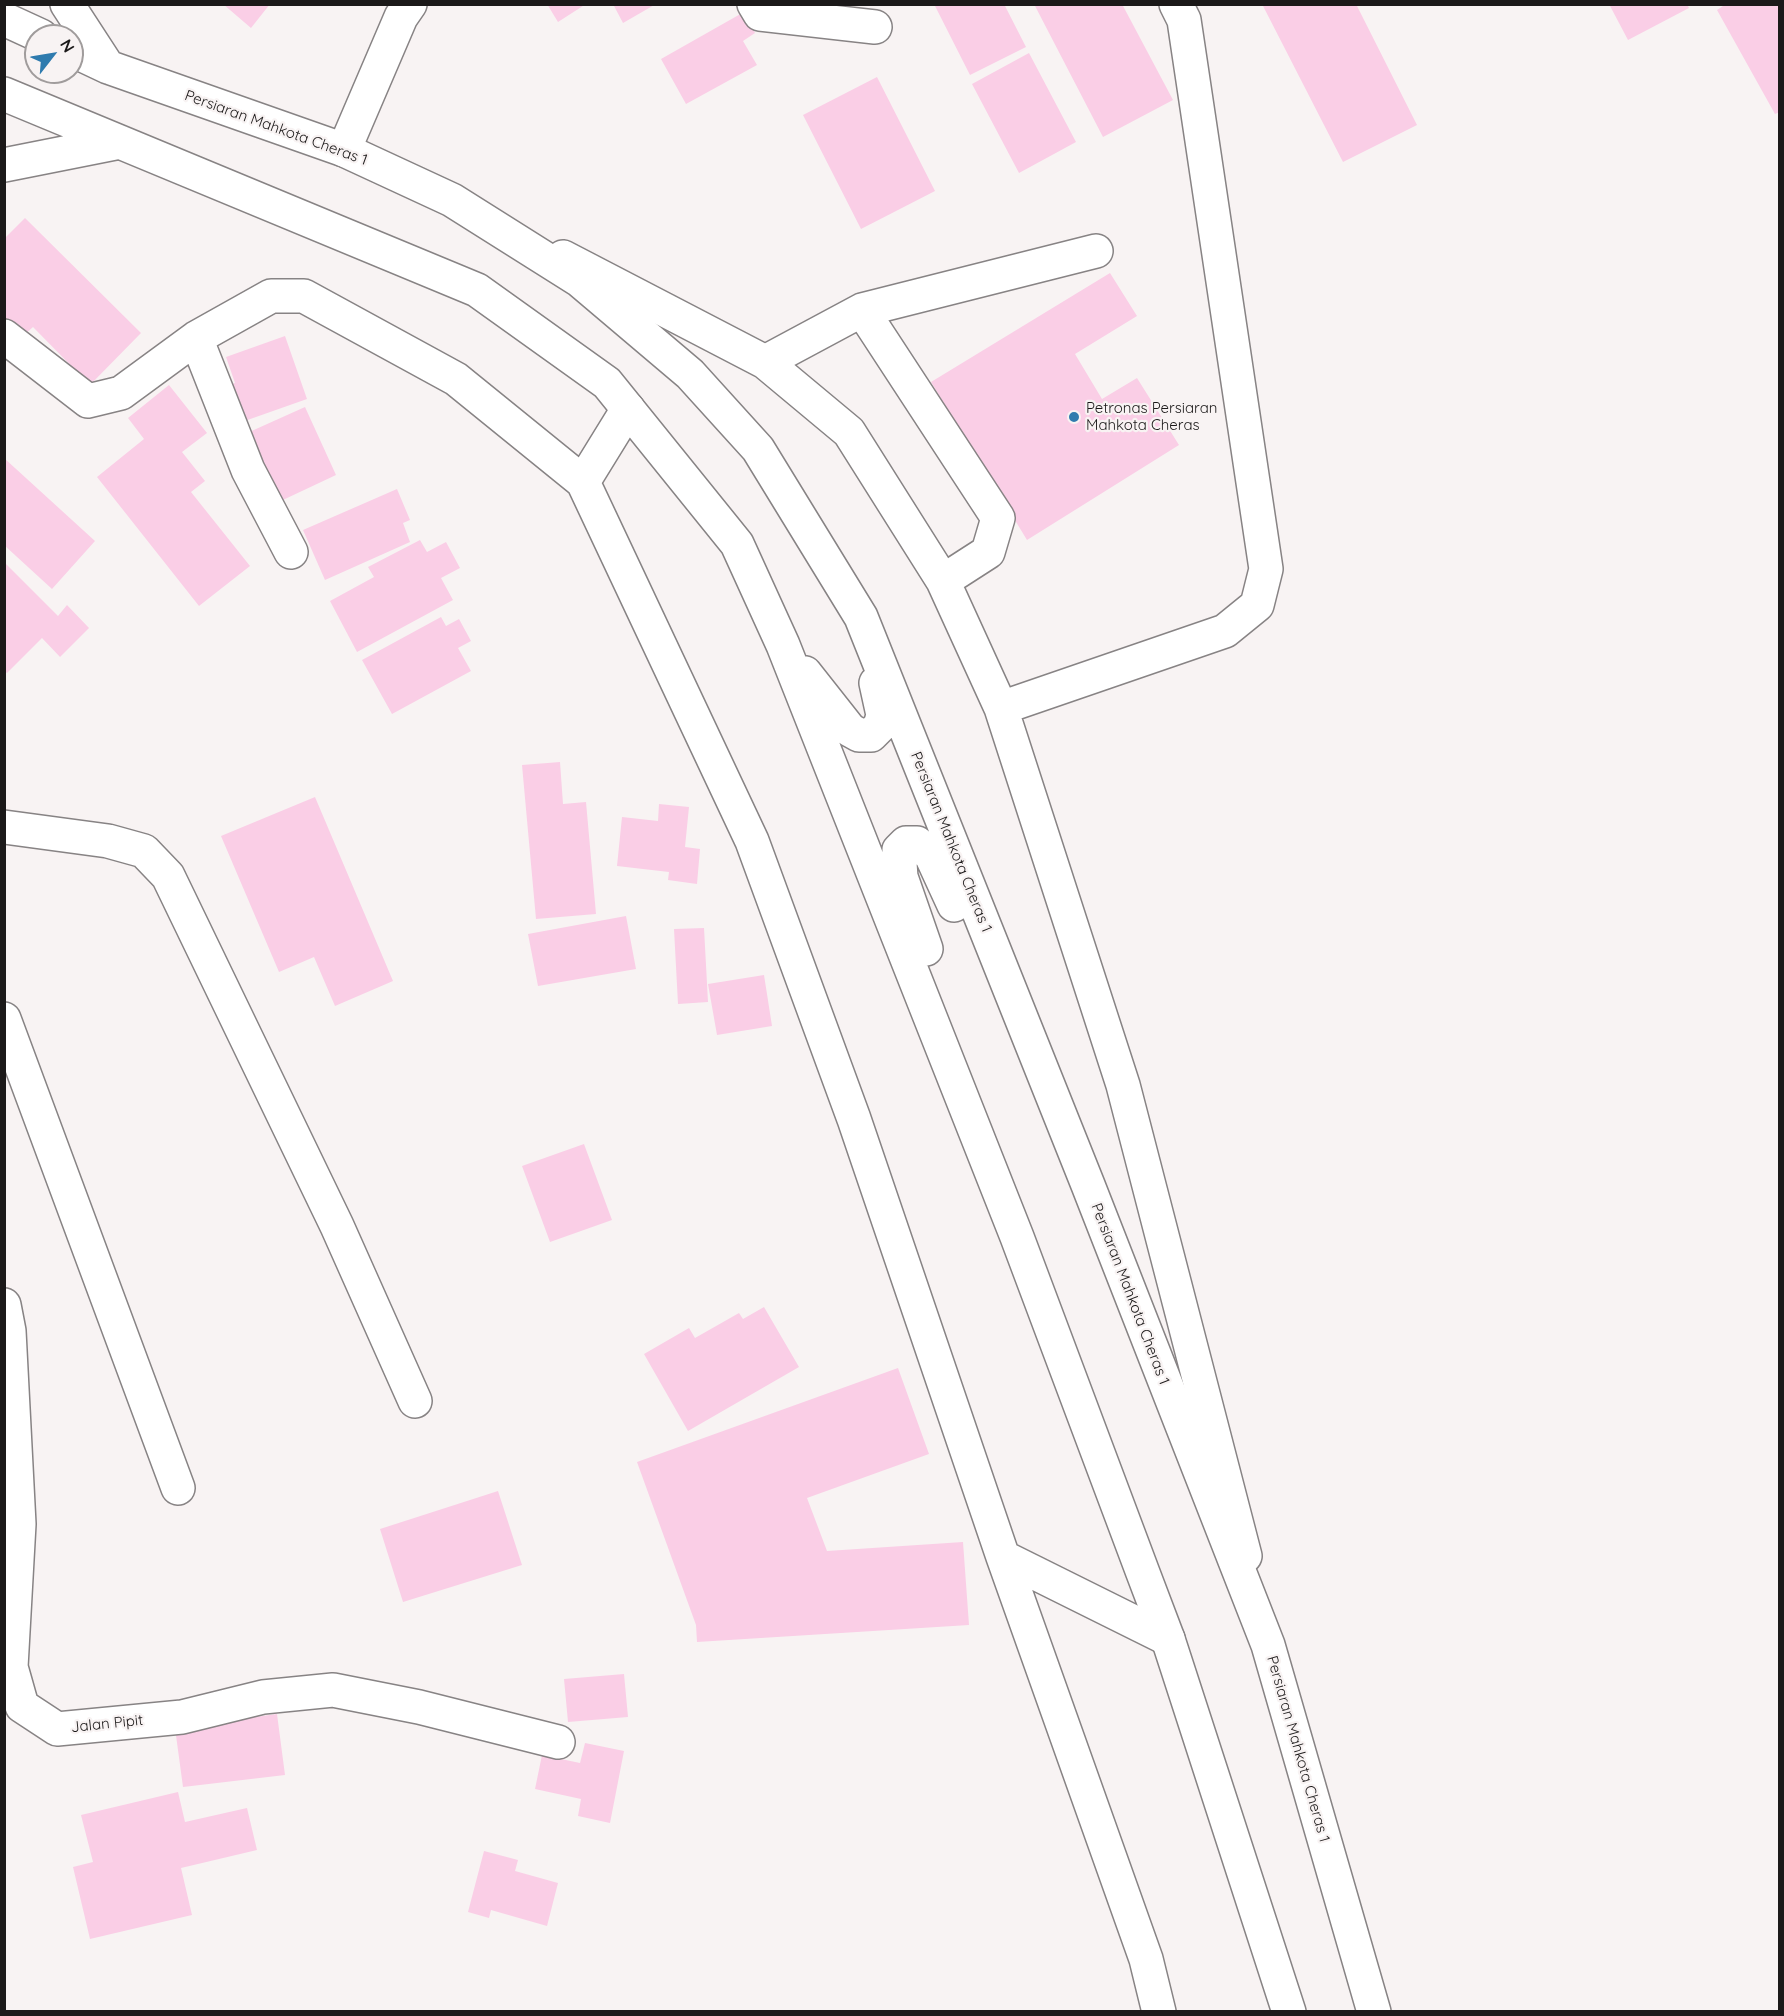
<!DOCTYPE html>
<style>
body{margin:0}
#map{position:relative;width:1784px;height:2016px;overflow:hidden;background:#f8f3f3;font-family:Quicksand,sans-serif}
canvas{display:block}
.frame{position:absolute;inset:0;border:6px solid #1b1919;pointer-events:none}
.north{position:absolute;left:24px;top:24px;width:60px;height:60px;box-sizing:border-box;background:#f8f3f3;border:2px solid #a09c9c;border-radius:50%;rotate:59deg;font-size:16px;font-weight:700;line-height:24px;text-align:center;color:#1b1919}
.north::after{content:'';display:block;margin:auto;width:21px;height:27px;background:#2f7bae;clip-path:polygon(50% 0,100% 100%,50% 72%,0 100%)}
</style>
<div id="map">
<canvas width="1784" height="2016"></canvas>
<div class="frame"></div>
<div class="north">N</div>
</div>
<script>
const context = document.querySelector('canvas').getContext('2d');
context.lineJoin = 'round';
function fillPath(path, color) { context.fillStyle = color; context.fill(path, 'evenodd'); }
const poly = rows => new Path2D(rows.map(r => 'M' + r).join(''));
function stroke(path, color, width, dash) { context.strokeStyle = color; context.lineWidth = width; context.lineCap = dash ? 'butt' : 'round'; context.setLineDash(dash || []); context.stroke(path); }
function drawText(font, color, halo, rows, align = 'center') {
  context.font = font + ' Quicksand,sans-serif'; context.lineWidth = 4.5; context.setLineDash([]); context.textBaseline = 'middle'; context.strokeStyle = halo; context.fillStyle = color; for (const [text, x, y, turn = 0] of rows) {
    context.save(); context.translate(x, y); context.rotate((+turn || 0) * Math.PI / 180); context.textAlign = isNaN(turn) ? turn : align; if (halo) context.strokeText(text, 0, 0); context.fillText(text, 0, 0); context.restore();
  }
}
const building = poly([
 [223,4,270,4,251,28],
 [547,4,586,4,558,22],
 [613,4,656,4,623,23],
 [934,4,1004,4,1026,47,970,75],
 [1034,4,1122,4,1173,100,1103,137],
 [1262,4,1356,4,1417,125,1343,162],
 [1609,4,1687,4,1689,8,1628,40],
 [1726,4,1780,4,1780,112,1775,114,1717,10],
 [744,12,755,33,743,41,757,65,686,104,661,59],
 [1029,53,1076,142,1019,173,972,84],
 [877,77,935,191,861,229,803,115],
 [25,218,141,333,90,385,33,327,22,337,4,320,4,239],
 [1110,273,1137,316,1075,354,1102,399,1137,378,1179,445,1027,540,931,382],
 [285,336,307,399,239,423,226,386,235,383,226,357],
 [169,385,207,433,182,452,205,481,191,492,250,566,199,606,97,477,144,439,128,418],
 [305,407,336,475,268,507,236,438],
 [4,458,95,541,52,589,4,545],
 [397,489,410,520,403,523,410,542,325,580,303,530],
 [420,540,427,552,446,542,460,568,441,578,453,600,357,652,330,601,374,577,368,567],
 [4,562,58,616,67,605,89,628,60,657,42,638,7,673,4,671],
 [441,617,446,626,459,619,471,641,458,648,471,671,392,714,362,660],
 [560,762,563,804,586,802,596,914,536,919,522,765],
 [315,797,393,981,335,1006,314,957,279,972,221,836],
 [659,804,689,807,685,847,700,849,697,884,668,880,669,872,617,866,622,817,658,821],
 [626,916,636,969,538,986,528,934],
 [704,928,708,1002,678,1004,674,929],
 [764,975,772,1026,717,1035,708,984],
 [584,1144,612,1220,550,1242,522,1166],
 [764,1307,799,1367,688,1431,644,1354,689,1328,695,1338,739,1313,743,1319],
 [898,1368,929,1454,807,1498,827,1551,963,1542,969,1625,697,1642,696,1625,637,1462],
 [498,1491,522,1565,403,1602,380,1529],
 [624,1674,628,1717,568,1722,564,1679],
 [277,1714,285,1775,183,1787,175,1728],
 [585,1743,624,1751,610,1823,578,1816,581,1799,535,1789,542,1755,580,1763],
 [178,1792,185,1822,247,1808,257,1850,181,1868,192,1915,90,1939,73,1867,93,1862,81,1815],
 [484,1851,518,1860,515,1871,558,1883,547,1926,491,1910,489,1918,468,1912]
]);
const minor = poly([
 [754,4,760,14,875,27],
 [344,150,401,17,410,4],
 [563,257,765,362,849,432,943,581,1001,708,1123,1085,1245,1556],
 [862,310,998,518,988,552,943,581],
 [4,336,88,401,121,393,196,338,271,296,304,296,456,379,583,482,752,841,854,1119,1003,1557,1146,1959,1159,2012],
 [196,338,248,470,291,552],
 [765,362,862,310,1096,251],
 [583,482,628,409],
 [1001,708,1225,631,1257,605,1266,569,1184,20,1176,4],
 [4,827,108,841,144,851,168,876,337,1226,415,1401],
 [4,1019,178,1488],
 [4,1305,9,1331,19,1524,11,1667,22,1706,57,1729,182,1717,263,1697,333,1690,419,1707,558,1742],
 [1003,1557,1168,1639]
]);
const major = poly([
 [67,4,108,67],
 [4,19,41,36],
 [72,50,108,67,344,150,452,200,579,280,690,374,758,449,861,617,1088,1185,1268,1645,1374,2012],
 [4,94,477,290,607,383,737,544,783,645,1017,1237,1143,1573,1168,1639,1289,2012],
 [4,165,120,142],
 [805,673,850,730,859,735,871,735,880,726,883,715,876,683],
 [926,949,901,877,899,850,906,843,917,843,931,855,954,905]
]);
const markers = [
 [1074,417,6,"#2f7bae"]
];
const streetNames = [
 ["Persiaran Mahkota Cheras 1",276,128,20],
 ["Persiaran Mahkota Cheras 1",951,842,68],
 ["Persiaran Mahkota Cheras 1",1130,1294,69],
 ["Jalan Pipit",107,1724,-6],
 ["Persiaran Mahkota Cheras 1",1298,1749,74]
];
const poiNames = [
 ["Petronas Persiaran",1086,408],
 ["Mahkota Cheras",1086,425]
];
fillPath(building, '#facee6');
stroke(minor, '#878384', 36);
stroke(major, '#878384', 36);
stroke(minor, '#fff', 33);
stroke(major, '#fff', 33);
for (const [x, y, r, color] of markers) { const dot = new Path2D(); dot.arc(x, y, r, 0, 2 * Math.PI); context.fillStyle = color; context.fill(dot); stroke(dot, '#f8f3f3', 2); }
drawText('15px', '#1b1919', '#f8f3f3', streetNames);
drawText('15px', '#1b1919', '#f8f3f3', poiNames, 'left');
</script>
